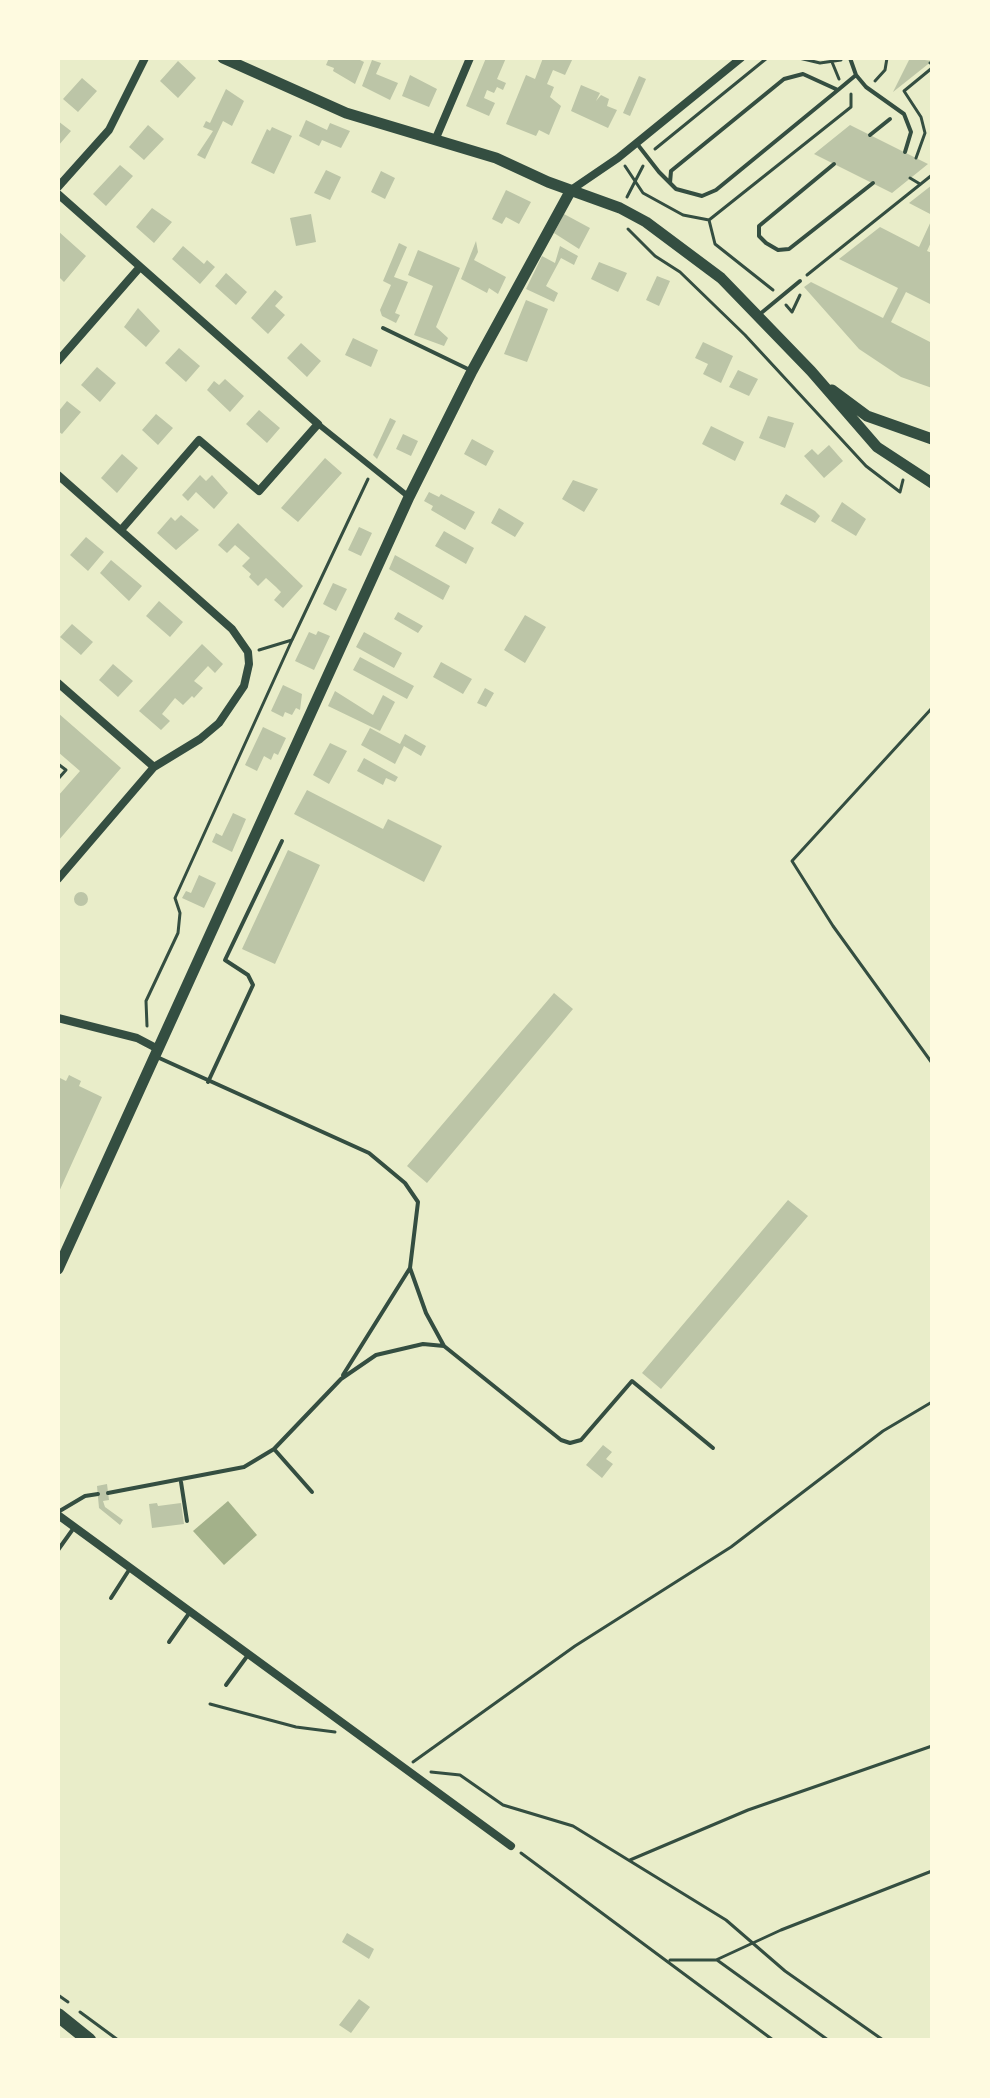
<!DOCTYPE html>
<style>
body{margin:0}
#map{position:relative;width:990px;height:2098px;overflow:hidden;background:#e9edc9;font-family:Commissioner,sans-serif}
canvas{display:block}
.frame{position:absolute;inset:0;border:60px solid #fefae0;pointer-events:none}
</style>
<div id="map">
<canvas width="990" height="2098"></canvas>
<div class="frame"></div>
</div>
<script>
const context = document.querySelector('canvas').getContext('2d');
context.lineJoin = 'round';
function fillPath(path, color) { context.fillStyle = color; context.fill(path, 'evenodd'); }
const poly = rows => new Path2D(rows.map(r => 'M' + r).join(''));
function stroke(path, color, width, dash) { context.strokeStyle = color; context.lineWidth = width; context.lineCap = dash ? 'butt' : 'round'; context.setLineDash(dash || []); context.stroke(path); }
const water = poly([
 [228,1501,257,1535,224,1565,193,1531]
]);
const building = poly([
 [329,58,356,58,364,62,355,84,333,71,334,68,326,65],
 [486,58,506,58,497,79,506,83,503,90,497,87,494,93,487,90,484,98,495,103,489,116,466,106],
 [543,58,573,58,565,75,553,70,547,84,554,87,550,97,561,106,549,135,539,130,536,136,506,124,526,75,535,79],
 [910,58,932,61,893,92],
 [372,60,381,63,376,74,398,83,390,100,362,86],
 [178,61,196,78,178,98,160,81],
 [410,75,437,89,429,107,402,96],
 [639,76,646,79,630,116,623,113],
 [82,78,97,91,78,112,63,99],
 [581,85,600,93,596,101,601,95,609,99,607,106,617,110,608,128,571,111],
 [226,89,244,101,232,126,223,121,205,159,197,155,213,131,203,127,206,121,210,123],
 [306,120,327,130,330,123,350,131,341,148,322,140,319,146,299,136],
 [58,121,71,131,58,146],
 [148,125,164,139,144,160,129,147],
 [850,125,928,164,892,193,814,154],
 [272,127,292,136,274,174,251,163,267,129,270,131],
 [120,165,133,176,106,206,93,194],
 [326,170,341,177,330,200,314,193],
 [381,171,395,178,385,199,371,192],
 [932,185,932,215,909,203],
 [506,190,531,202,519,224,506,217,502,224,492,219],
 [152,208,172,222,154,243,136,227],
 [311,214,316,242,296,246,290,218],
 [564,214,590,228,579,249,554,233],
 [932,219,932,240,927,251,932,253,932,305,906,292,891,322,932,343,932,388,901,377,859,349,804,287,811,282,883,318,898,288,839,259,880,227,919,247],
 [58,231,86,256,64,282,58,276],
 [476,241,478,252,474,260,506,277,498,294,489,288,487,293,461,279],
 [399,243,407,247,394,277,408,282,395,313,400,315,396,323,382,316,380,310,391,285,383,281],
 [183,246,204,264,207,260,215,267,200,284,172,259],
 [560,246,578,256,574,265,561,258,546,286,558,293,554,302,526,289,542,256,555,263],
 [418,250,460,268,436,327,448,338,444,346,414,335,433,286,408,275],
 [599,262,627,273,618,292,591,279],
 [226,273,247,292,236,305,215,286],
 [657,276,670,281,659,306,646,300],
 [275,290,283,297,275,306,285,315,268,334,251,318],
 [526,300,548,309,527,362,504,354],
 [138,308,160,331,146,347,124,327],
 [353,338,378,350,371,367,345,355],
 [703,342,733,356,721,383,703,374,708,364,695,358],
 [301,343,321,361,307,377,287,358],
 [179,348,200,366,186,382,165,363],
 [97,367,116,383,100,402,81,385],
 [738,370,758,379,749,396,729,387],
 [225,379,244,396,230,412,207,390,214,381,219,385],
 [67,401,81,412,62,434,58,431,58,412],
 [259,410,280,428,267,443,246,424],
 [156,414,173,428,158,445,142,430],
 [768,416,794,423,785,448,759,438],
 [390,418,396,421,377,459,373,455],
 [711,426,744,442,735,461,702,444],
 [403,434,418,441,411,456,396,449],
 [472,439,494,451,486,466,464,454],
 [829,445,843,461,824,478,804,456,812,449,818,455],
 [122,454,138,468,117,493,101,478],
 [325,458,342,473,298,522,281,508],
 [200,475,206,481,212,475,228,493,214,509,196,492,188,501,182,495],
 [573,480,598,489,584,512,562,499],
 [429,492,439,497,441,494,475,512,465,530,431,510,433,506,424,501],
 [786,494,815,511,820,516,815,523,780,504],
 [842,502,866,519,856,536,831,521],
 [499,508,524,523,515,537,491,523],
 [181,515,199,530,176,550,157,533,171,517,175,521],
 [238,523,303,586,283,608,274,600,281,592,276,587,266,578,258,586,249,577,251,574,242,566,250,558,235,545,227,553,218,545],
 [359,527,372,533,361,556,348,550],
 [444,531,474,548,466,564,435,546],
 [86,537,104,552,88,571,70,555],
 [395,555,450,586,443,600,389,569],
 [111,560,142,586,129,601,100,573],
 [333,583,347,589,336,611,323,604],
 [159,601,183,622,170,637,146,616],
 [398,612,423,626,418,633,394,619],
 [525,615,546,627,525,663,504,650],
 [72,624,93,642,81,655,60,637],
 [318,631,330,636,314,670,295,661,309,632,316,635],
 [364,632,402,653,394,668,356,647],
 [202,644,223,664,215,673,208,666,194,681,203,688,194,698,192,696,183,705,175,698,162,714,170,721,161,730,139,711],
 [360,657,414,686,407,699,353,670],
 [441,662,472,679,463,694,433,677],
 [113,664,133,681,118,697,99,680],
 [283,685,302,694,300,710,296,708,292,715,285,712,283,717,271,711],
 [485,688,494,693,486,707,477,703],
 [335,691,373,715,383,695,395,702,380,731,328,706],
 [58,713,121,768,58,841,58,796,80,771,58,752],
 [263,727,286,738,278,755,274,753,271,760,264,756,257,771,245,765],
 [370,728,400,744,405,734,426,746,421,756,404,746,395,764,361,745],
 [330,743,347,751,329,784,313,775],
 [364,758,398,777,395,782,386,778,383,785,357,771],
 [307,790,383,829,388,819,442,846,424,882,294,814],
 [233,813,246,819,232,852,212,842,216,833,222,836],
 [288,850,320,865,275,964,242,949],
 [199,875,216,883,204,908,182,898,186,891,191,893],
 '74 899a7 7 0 1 1 14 0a7 7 0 1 1-14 0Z',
 [554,993,573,1009,427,1183,407,1166],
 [69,1075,81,1081,79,1086,102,1097,58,1194,58,1077,66,1081],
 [788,1200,808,1216,661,1389,642,1373],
 [603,1445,612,1452,606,1459,613,1464,602,1478,586,1465],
 [107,1484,109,1500,103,1501,105,1507,123,1520,120,1525,99,1508,97,1486],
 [157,1503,158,1506,181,1503,184,1524,152,1528,149,1504],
 [347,1933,374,1949,369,1959,342,1942],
 [359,1999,370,2007,351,2033,339,2025]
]);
const path = poly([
 [799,58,820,63,841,60],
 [832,62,839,79],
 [930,63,932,64],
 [875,81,885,70,887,58],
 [655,149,767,58],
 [916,158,925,133,921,117,904,91,932,68],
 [625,166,643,193,683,215,709,220,851,107,851,94],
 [910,178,920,184],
 [627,197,643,166],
 [709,220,715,244,773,290],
 [628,229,655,256,680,272,745,335,866,466,900,492,903,480],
 [807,275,932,175],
 [786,305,792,312,800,295],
 [259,650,292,640,368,479],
 [932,708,792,861,833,926,932,1063],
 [58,764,66,770,58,779],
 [147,1026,146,1001,178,933,180,913,175,898,292,640],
 [210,1704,296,1727,335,1732],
 [413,1762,575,1646,731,1547,883,1431,932,1402],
 [431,1772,460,1775,503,1805,573,1826,726,1920,785,1971,883,2040],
 [521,1853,773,2040],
 [630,1860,748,1810,932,1746],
 [670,1960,716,1960,781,1930,932,1871],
 [717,1960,828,2040],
 [58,1995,68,2002],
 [80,2012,118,2040]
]);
const service = poly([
 [850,58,856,75,866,87,904,114,911,132,905,152],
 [838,90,856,75],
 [870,135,890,119],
 [638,145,659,172,676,189,702,196,716,190,838,90,803,74,784,79,671,171,670,183],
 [834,164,759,226,759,236,766,243,778,250,789,249,873,183],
 [760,314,800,281],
 [383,328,470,370],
 [157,1057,369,1153,405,1183,418,1202,410,1268,343,1375],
 [208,1082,253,985,248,975,225,960,282,841],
 [410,1268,426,1313,444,1346],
 [274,1449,312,1492],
 [181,1482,187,1521],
 [108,1493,244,1467,274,1449,341,1379,376,1355,423,1344,444,1346,561,1440,570,1443,581,1440,632,1381,713,1448],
 [58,1512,85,1496,98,1494],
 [58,1550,73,1529],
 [111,1598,129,1570],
 [169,1642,190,1612],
 [226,1685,248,1655]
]);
const pedestrian = poly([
 [318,424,409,497]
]);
const minor = poly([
 [436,138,470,58],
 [58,187,109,130,145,58],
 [571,190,618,158,741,58],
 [58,194,318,424,259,491,199,440,121,530],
 [58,361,140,267],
 [58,475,232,629,248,652,249,664,244,686,219,723,200,739,154,767,58,879],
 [58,683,154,767],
 [58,1018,137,1038,158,1049],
 [58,1515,511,1846]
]);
const tertiary = poly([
 [223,58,346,113,496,158,548,182,620,208,646,222,721,278,811,371,877,447,932,483],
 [832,390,867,416,932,439],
 [58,1269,409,497,472,371,571,190]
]);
const primary = poly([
 [58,2015,89,2040]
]);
fillPath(water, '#a3b18a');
fillPath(building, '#bcc5a7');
stroke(path, '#344e41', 3);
stroke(service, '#344e41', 4);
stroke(pedestrian, '#344e41', 6);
stroke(minor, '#344e41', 8);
stroke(tertiary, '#344e41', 11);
stroke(primary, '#344e41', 14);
</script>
